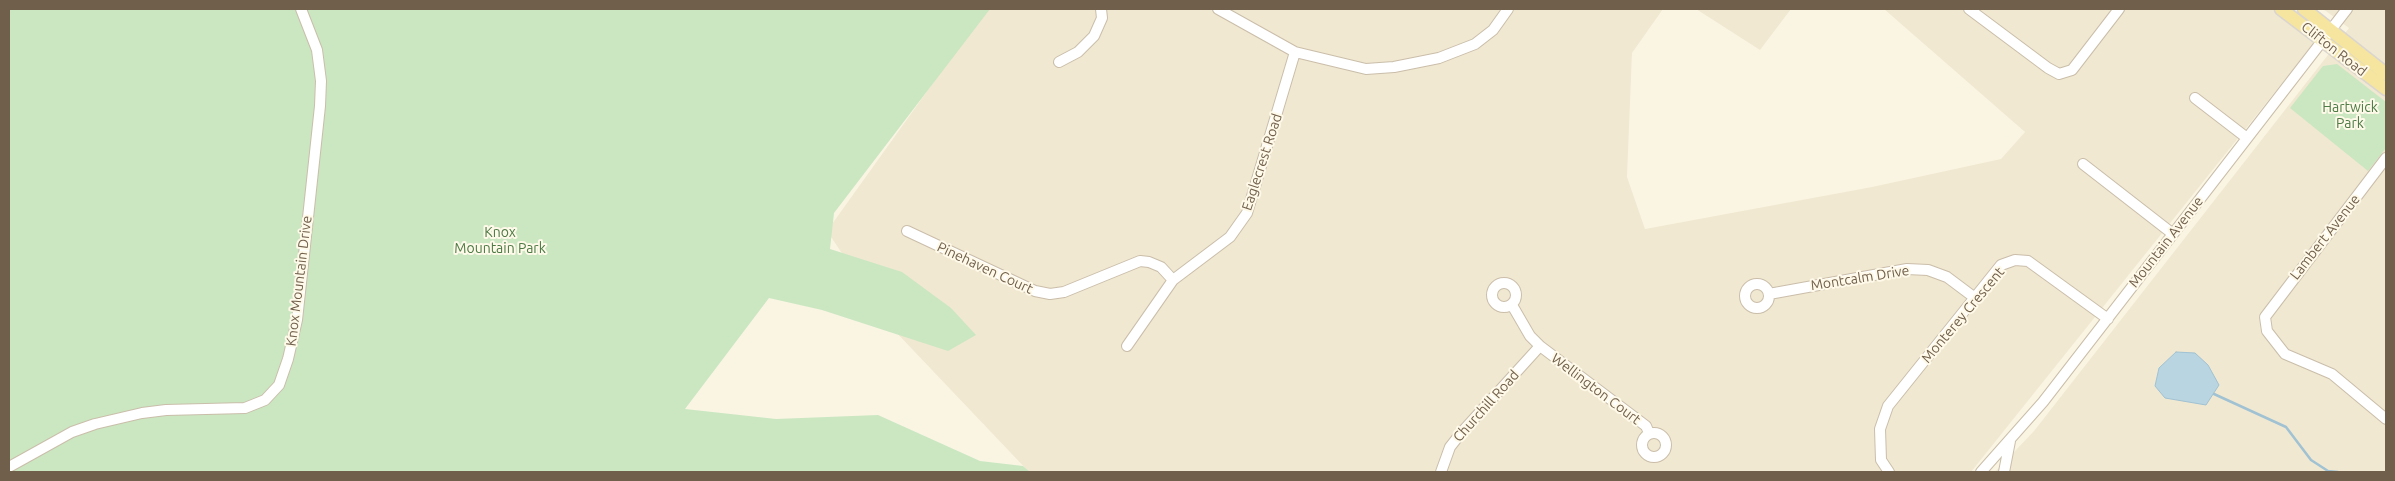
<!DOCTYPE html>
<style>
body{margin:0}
#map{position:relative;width:2395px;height:481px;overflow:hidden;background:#faf5e2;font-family:Ubuntu,sans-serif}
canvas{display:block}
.frame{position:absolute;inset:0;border:10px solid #705f4b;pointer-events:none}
</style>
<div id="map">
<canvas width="2395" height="481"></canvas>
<div class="frame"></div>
</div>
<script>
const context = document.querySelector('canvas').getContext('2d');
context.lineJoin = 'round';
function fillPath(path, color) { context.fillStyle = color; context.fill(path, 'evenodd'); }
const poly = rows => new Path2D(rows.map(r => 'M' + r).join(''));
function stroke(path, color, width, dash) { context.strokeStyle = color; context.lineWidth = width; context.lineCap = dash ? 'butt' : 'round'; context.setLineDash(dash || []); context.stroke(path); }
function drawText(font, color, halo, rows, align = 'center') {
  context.font = font + ' Ubuntu,sans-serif'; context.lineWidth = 4; context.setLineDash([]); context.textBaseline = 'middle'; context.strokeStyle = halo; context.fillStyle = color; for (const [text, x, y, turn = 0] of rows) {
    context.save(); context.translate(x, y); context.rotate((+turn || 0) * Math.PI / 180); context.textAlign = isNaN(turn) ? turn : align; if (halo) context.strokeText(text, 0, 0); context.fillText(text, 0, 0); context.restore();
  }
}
const residential = poly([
 [986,9,1663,9,1632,53,1627,177,1645,229,1872,187,2001,159,2025,132,1884,9,2272,9,2315,42,1971,472,1029,472,892,328,827,231],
 [1696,9,1791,9,1760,50],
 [2323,9,2386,9,2386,472,1995,472,2034,431,2349,28]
]);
const green = poly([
 [9,9,990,9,834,213,830,249,902,272,951,308,976,335,948,351,822,310,769,298,685,409,776,419,878,415,980,461,1023,466,1030,472,9,472],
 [2337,64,2386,102,2386,148,2368,171,2290,108,2323,66]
]);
const water = poly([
 [2176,352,2195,353,2208,365,2219,385,2206,405,2165,398,2155,386,2159,368,2176,352]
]);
const stream = poly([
 [2214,394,2286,427,2311,460,2328,471,2338,472]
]);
const minor = poly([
 [1218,9,1295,52,1366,69,1394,67,1439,58,1475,44,1493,30,1508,9],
 [1969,9,2048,68,2059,74,2072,70,2119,9],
 [1059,62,1078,52,1094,36,1102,18,1101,9],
 [2195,98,2247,138],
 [2386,158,2265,317,2267,331,2285,354,2332,374,2386,419],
 [2083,164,2173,234],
 [907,231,1035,291,1050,294,1064,292,1140,261,1149,262,1161,267,1173,280],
 '1492 295a12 12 0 1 1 24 0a12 12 0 1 1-24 0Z',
 '1745 296a12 12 0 1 1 24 0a12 12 0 1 1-24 0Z',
 [1769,294,1907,269,1928,270,1947,277,1975,298],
 [1512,305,1530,336,1540,346,1646,426,1649,433],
 [1127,346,1173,280,1230,237,1247,213,1295,52],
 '1642 445a12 12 0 1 1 24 0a12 12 0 1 1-24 0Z',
 [9,467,72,432,95,424,142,413,166,410,245,408,265,400,279,385,288,359,297,320,320,106,321,81,317,50,301,9],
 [1441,472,1450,447,1461,433,1540,346],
 [1889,472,1881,460,1880,429,1888,406,2001,265,2015,260,2028,261,2108,319],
 [1981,472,2043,402,2347,9],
 [2004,472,2010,441]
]);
const major = poly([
 [2281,9,2386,89],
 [2304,9,2386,74]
]);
const streetNames = [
 ["Clifton Road",2334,49,38],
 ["Eaglecrest Road",1262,162,-72],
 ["Lambert Avenue",2325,237,-52],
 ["Mountain Avenue",2166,242,-52],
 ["Pinehaven Court",985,268,25],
 ["Montcalm Drive",1860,278,-9],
 ["Knox Mountain Drive",299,281,-83],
 ["Monterey Crescent",1963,315,-50],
 ["Wellington Court",1596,389,37],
 ["Churchill Road",1486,406,-48]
];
const parkNames = [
 ["Hartwick",2350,107],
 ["Park",2350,123],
 ["Knox",500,232],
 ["Mountain Park",500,248]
];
fillPath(residential, '#f1e8d1');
fillPath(green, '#cae7c2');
fillPath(water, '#b9d5e2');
stroke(water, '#a0c2d3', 1);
stroke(stream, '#a0c2d3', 2.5);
stroke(minor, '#cabeaa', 12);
stroke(major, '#dad5d0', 15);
stroke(minor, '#fff', 10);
stroke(major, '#f5e59f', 12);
drawText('14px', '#705f4b', '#fef9e8', streetNames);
drawText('14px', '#4c7b46', '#fef9e8', parkNames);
</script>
